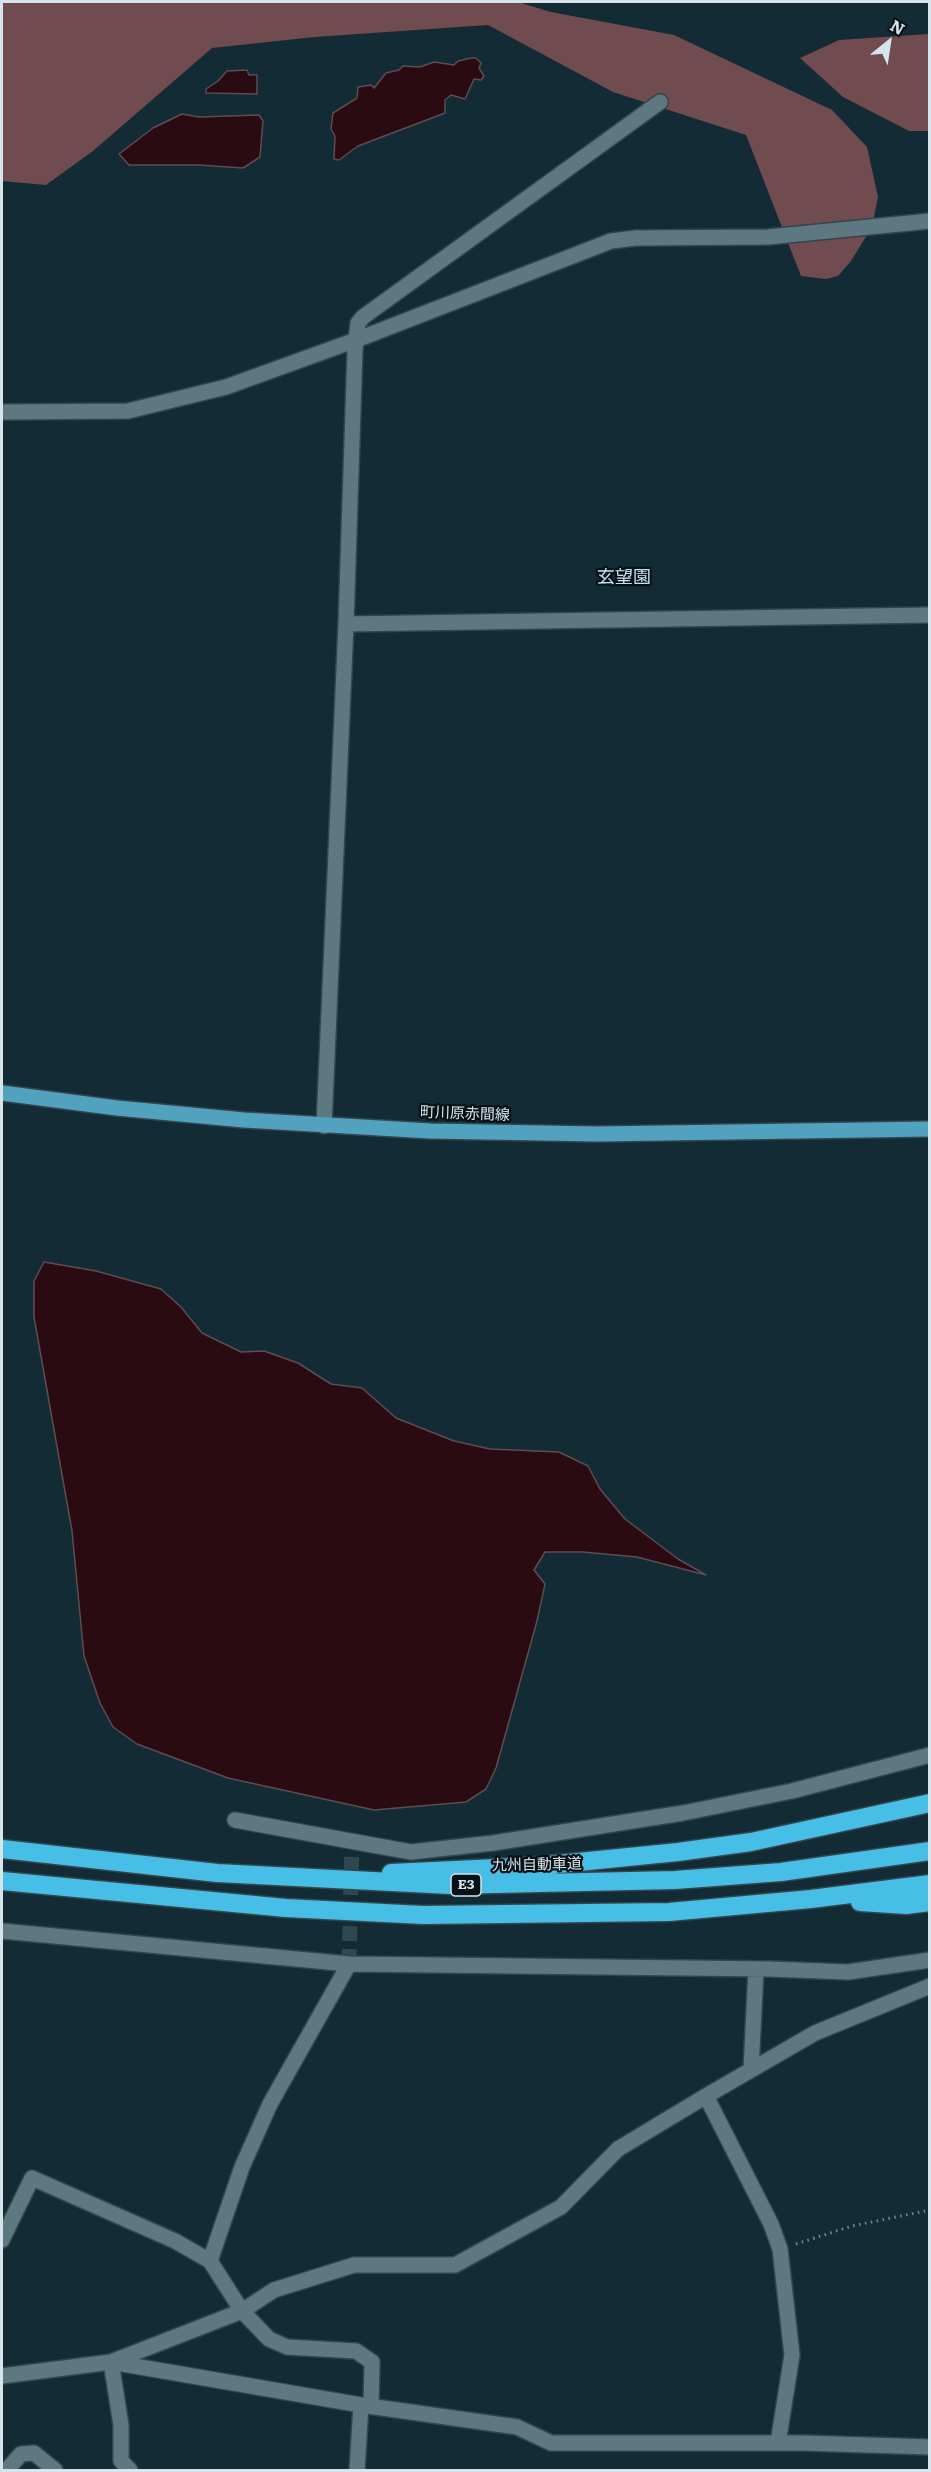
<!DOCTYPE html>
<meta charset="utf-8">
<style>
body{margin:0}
#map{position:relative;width:931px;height:2472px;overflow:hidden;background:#132b34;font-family:Literata,serif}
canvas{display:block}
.frame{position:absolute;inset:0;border:3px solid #d7e5eb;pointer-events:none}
.north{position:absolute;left:859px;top:12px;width:60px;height:60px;-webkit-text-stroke:4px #081216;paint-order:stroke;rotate:30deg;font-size:16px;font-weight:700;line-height:24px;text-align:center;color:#d7e5eb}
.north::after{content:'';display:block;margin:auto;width:21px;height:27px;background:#d7e5eb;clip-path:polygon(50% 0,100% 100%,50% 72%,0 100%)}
</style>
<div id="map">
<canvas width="931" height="2472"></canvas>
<div class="frame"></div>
<div class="north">N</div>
</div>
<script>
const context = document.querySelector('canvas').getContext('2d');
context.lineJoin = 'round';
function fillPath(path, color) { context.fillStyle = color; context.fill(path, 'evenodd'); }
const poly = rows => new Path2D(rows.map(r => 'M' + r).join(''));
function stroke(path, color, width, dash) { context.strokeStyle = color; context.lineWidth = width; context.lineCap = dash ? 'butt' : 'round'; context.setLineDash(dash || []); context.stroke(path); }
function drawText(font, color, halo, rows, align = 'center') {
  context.font = font + ' Literata,"Noto Sans JP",serif'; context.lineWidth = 4.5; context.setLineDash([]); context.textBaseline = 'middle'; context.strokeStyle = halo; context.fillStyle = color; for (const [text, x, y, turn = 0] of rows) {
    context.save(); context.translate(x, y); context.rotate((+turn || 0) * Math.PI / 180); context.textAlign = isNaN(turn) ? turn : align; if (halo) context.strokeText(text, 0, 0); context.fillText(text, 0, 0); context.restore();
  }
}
const forest = poly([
 [6,2,518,2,551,12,674,35,832,110,867,147,878,197,872,227,851,261,838,276,826,279,801,276,746,135,613,92,488,25,315,37,212,48,93,151,46,185,2,181,2,4],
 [929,34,929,131,909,131,843,97,800,58,839,40]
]);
const water = poly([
 [471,58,476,58,481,63,479,68,484,76,481,80,474,79,465,99,451,95,445,100,445,113,358,146,339,160,334,159,335,136,331,129,333,113,357,98,358,87,371,85,374,88,386,73,399,70,403,66,420,67,434,62,454,65,458,61,471,58],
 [247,70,249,75,257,75,257,94,206,93,206,89,218,81,227,71,247,70],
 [182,114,199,117,259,115,263,121,260,157,243,168,199,165,129,165,119,154,153,128,182,114],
 [44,1262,96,1271,161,1289,181,1307,202,1333,241,1352,264,1351,298,1363,331,1384,362,1388,396,1418,454,1441,490,1449,559,1452,588,1466,600,1489,625,1519,678,1559,706,1575,637,1557,583,1552,545,1552,534,1570,545,1584,537,1621,496,1768,486,1789,466,1802,374,1810,228,1778,137,1744,113,1727,100,1703,84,1656,72,1531,34,1317,34,1281,44,1262]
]);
const minorTunnel = poly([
 [349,1964,352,1842]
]);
const path = poly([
 [796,2244,852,2226,930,2210]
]);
const minor = poly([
 [2,412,128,411,226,387,356,340,611,241,636,238,768,237,930,221],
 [346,624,930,615],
 [324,1126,346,624,355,349,358,323,363,317,660,102],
 [235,1820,411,1852,493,1843,683,1813,792,1791,930,1755],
 [2,1931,349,1964,769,1969,848,1972,930,1960],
 [349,1964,270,2104,242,2167,210,2261,242,2311,269,2339,287,2347,356,2351,372,2362,371,2406],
 [751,2070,756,1969],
 [706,2096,771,2224,780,2249,792,2355,778,2443],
 [2,2240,32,2178,175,2241,210,2261],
 [111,2362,361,2405,517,2427,551,2443,804,2443,930,2447],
 [111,2362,121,2425,121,2461,130,2470],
 [2,2376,111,2362,242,2311,274,2290,354,2265,455,2265,561,2207,618,2149,706,2096,815,2033,930,1986],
 [7,2470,21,2454,34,2453,55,2470],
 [357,2470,361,2405]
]);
const major = poly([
 [2,1093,117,1108,244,1120,430,1131,597,1134,930,1129]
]);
const highway = poly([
 [2,1849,217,1873,450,1885,675,1880,781,1872,930,1851],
 [391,1873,539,1866,678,1852,751,1842,930,1803],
 [2,1881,286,1908,423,1915,669,1912,811,1899,930,1884],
 [860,1902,906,1905,930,1902]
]);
const shields = [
 [466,1885,30]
];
const shieldNames = [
 ["E3",466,1885]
];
const streetNames = [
 ["町川原赤間線",465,1114,2],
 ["九州自動車道",537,1865,-1]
];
const quarterNames = [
 ["玄望園",624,578]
];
fillPath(forest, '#704b50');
fillPath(water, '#2a0b12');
stroke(water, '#5e4c53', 1.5);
stroke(minorTunnel, '#30474f', 15, [15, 8]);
stroke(minor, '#34454d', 18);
stroke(major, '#34454d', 18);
stroke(highway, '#34454d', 21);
stroke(path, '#768991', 3, [1.5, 4.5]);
stroke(minor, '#5e7882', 15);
stroke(major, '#50a2be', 15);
stroke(highway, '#46bee6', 18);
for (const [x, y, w] of shields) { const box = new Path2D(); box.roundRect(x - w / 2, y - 11, w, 22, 4.5); context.fillStyle = '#081216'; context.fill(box); stroke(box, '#d7e5eb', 1.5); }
drawText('bold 14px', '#d7e5eb', null, shieldNames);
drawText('15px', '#d7e5eb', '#081216', streetNames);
drawText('18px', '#c5e2ee', '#081216', quarterNames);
</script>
